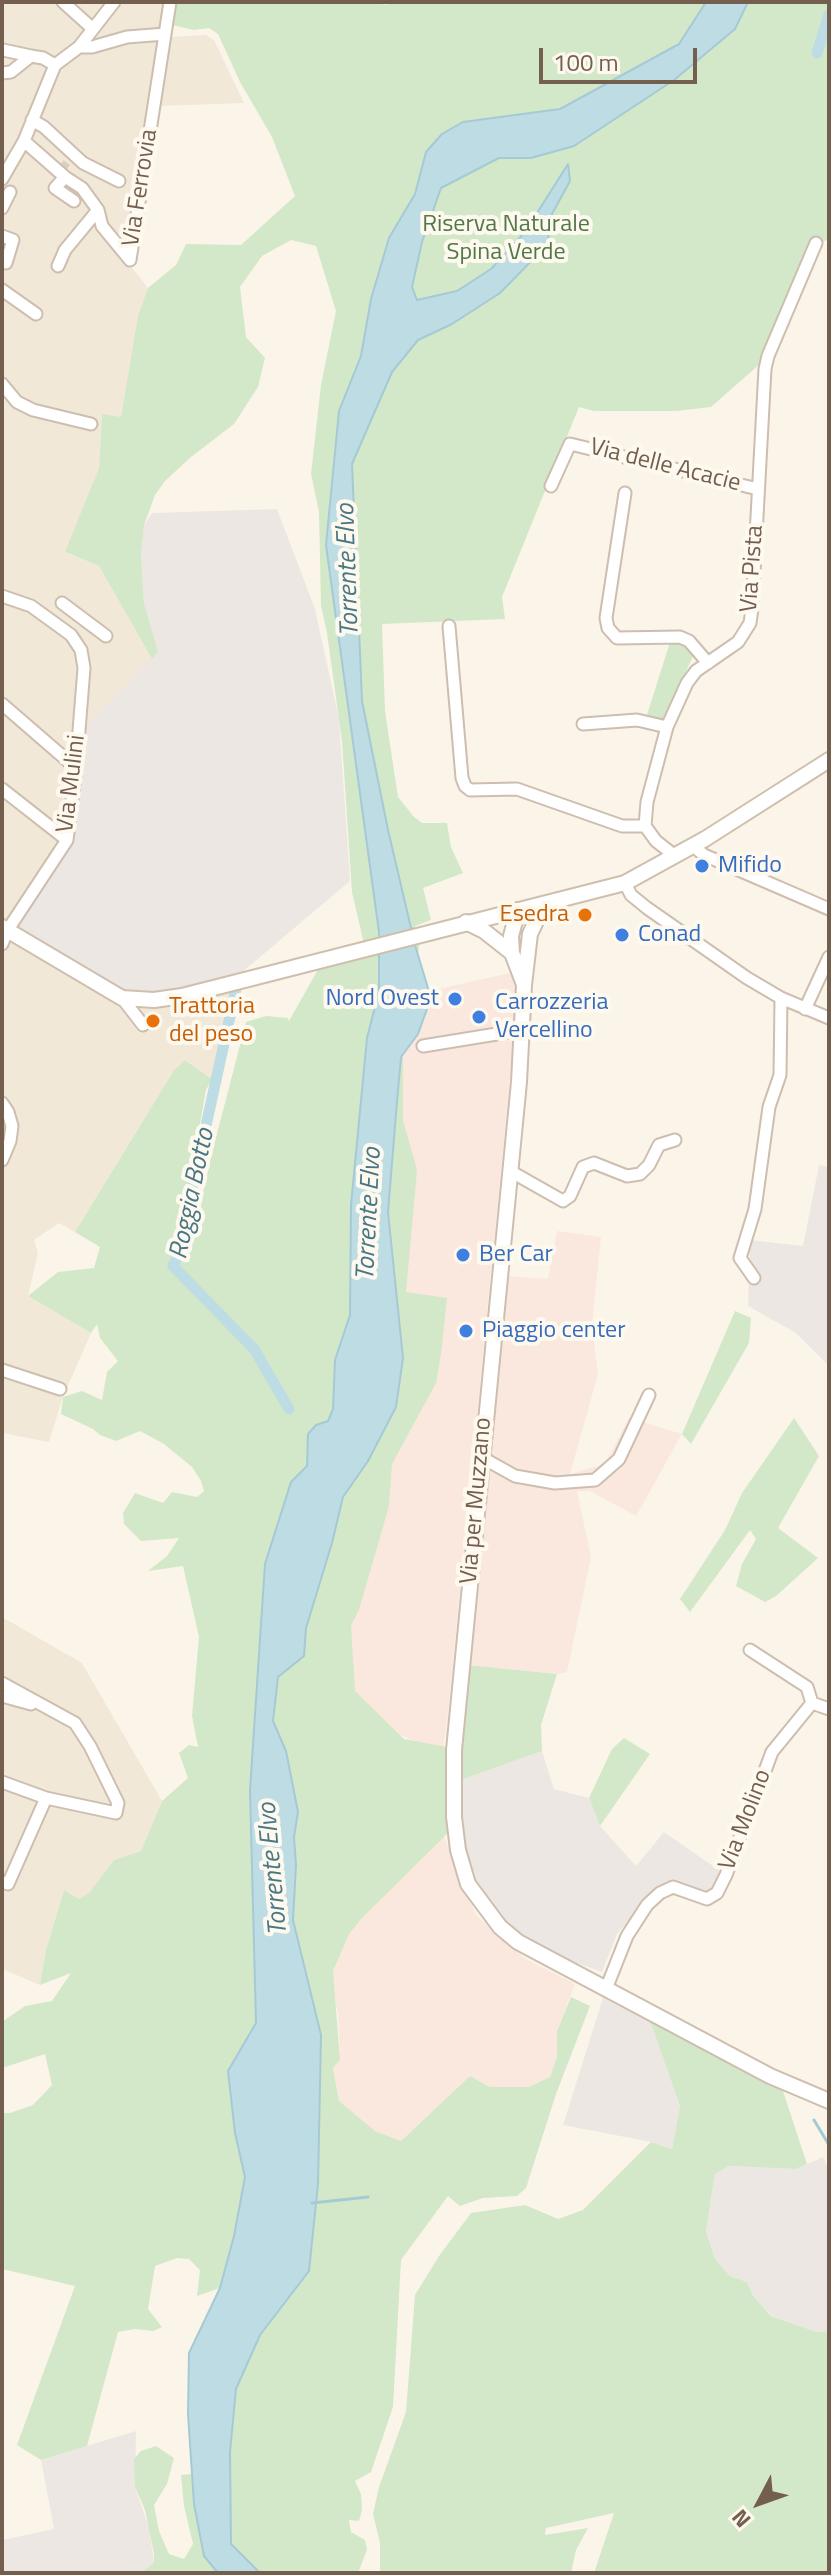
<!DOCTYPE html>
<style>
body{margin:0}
#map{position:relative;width:831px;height:2575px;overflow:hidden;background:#fbf5e9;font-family:"Titillium Web",sans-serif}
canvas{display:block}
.frame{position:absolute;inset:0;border:4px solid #745e4e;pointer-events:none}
.north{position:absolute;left:719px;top:2463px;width:80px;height:80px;-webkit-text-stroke:6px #fef9ef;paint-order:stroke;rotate:229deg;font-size:22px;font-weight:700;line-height:32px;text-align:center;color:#745e4e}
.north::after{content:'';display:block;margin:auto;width:28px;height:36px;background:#745e4e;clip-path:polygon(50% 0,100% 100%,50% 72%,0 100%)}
.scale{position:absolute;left:539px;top:48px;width:158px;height:36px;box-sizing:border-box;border:4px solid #745e4e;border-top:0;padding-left:10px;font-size:24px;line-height:28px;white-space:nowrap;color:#745e4e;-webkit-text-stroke:6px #fef9ef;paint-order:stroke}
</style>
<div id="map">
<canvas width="831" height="2575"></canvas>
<div class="frame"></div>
<div class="north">N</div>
<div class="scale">100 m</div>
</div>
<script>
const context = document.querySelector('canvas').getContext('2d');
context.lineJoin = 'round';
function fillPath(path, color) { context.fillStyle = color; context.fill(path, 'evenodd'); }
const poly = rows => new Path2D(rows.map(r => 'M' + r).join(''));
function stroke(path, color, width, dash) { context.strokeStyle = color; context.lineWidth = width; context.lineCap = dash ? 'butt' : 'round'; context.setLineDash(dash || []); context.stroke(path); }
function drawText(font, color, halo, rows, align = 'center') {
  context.font = font + ' "Titillium Web",sans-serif'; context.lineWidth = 8; context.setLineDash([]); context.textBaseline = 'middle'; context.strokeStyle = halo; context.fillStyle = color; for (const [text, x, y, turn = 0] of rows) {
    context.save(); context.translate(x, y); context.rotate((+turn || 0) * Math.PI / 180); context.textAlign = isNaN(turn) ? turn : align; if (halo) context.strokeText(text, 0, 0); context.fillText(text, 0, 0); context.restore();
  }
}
const residential = poly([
 [2,2,166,2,127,261,148,288,138,315,121,418,102,415,99,468,66,553,99,566,152,659,83,730,63,840,8,926,2,922],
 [206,35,214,40,244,103,160,106,169,37],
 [2,934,121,1004,174,1002,234,991,234,1020,226,1049,212,1079,185,1060,174,1070,75,1232,59,1223,34,1240,38,1253,28,1296,91,1333,63,1397,49,1442,2,1433],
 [2,1617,82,1663,162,1801,141,1851,114,1860,89,1894,79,1899,64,1890,46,1950,40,1985,2,1969]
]);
const commercial = poly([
 [515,972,517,1006,448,1713,443,1752,435,1751,390,1730,339,1690,401,1057,431,998,429,991],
 [557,1231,601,1237,592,1325,598,1374,570,1474,605,1464,629,1418,682,1434,636,1516,590,1491,577,1491,591,1557,567,1672,557,1674,468,1665,506,1276,548,1279],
 [442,1831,476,1915,524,1958,575,1984,557,2031,557,2057,550,2077,529,2087,490,2087,470,2076,401,2141,375,2131,339,2102,333,2068,340,2060,338,2013,332,1987,334,1943]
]);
const industrial = poly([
 [277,509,315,609,339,719,350,881,234,979,178,990,124,995,12,928,69,842,83,730,158,651,144,603,141,556,144,525,152,513],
 [819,1165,829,1167,829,1366,796,1333,748,1306,750,1240,803,1246],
 [542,1751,554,1789,589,1798,600,1826,636,1866,664,1832,723,1873,709,1896,669,1881,658,1886,617,1934,602,1972,553,1954,503,1924,474,1882,467,1859,458,1781],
 [603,1998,650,2021,680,2106,672,2149,651,2142,563,2125],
 [823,2157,829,2170,829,2331,817,2332,772,2316,752,2296,747,2282,730,2276,715,2259,706,2231,715,2174,729,2166,796,2169],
 [136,2431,135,2487,149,2528,154,2562,141,2573,2,2573,2,2540,54,2529,41,2460]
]);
const green = poly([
 [175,2,373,2,386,5,391,2,829,2,829,239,813,246,761,363,711,407,677,411,594,411,579,407,502,597,505,619,382,624,385,711,398,797,414,817,422,823,447,823,451,847,463,873,423,888,431,920,415,926,419,947,403,1058,403,1120,417,1170,406,1292,447,1298,441,1354,436,1383,392,1464,389,1506,359,1610,351,1626,355,1691,404,1739,447,1747,449,1832,361,1919,349,1934,333,1971,340,2060,333,2068,339,2101,375,2131,401,2141,470,2076,490,2087,529,2087,550,2077,557,2057,557,2031,571,1997,590,2006,556,2094,526,2188,517,2196,483,2198,460,2206,448,2196,401,2260,393,2407,371,2472,355,2481,361,2494,362,2510,359,2521,349,2520,351,2532,365,2540,367,2550,358,2573,260,2573,231,2544,230,2452,236,2389,260,2335,309,2271,318,2184,321,2035,256,2023,228,2071,235,2133,245,2177,234,2236,220,2288,197,2296,200,2270,189,2259,177,2258,155,2266,148,2309,162,2327,153,2331,135,2329,118,2332,87,2446,41,2460,17,2445,75,2286,2,2269,2,2113,10,2113,33,2105,52,2085,45,2054,2,2068,2,2022,25,2006,52,2001,71,1973,40,1985,46,1950,64,1890,79,1899,89,1893,114,1860,141,1851,162,1801,188,1778,179,1753,189,1745,198,1747,192,1716,199,1637,183,1566,148,1571,167,1556,179,1538,141,1541,124,1524,123,1513,135,1493,163,1503,172,1492,197,1497,204,1491,201,1481,192,1467,164,1444,140,1431,116,1441,100,1435,93,1429,61,1414,63,1397,82,1391,102,1400,107,1372,118,1361,100,1338,97,1324,91,1333,28,1296,58,1272,94,1268,100,1247,75,1232,174,1070,185,1060,212,1079,206,1090,178,1246,171,1266,219,1316,220,1313,176,1267,182,1246,201,1220,198,1215,212,1153,246,1022,266,1016,288,1018,289,1021,320,966,367,957,352,892,342,741,327,633,321,606,319,512,311,474,321,385,336,311,316,246,291,240,262,256,240,287,246,337,265,358,258,387,234,424,191,457,165,481,155,495,144,525,141,556,144,603,158,651,152,659,99,566,65,552,99,468,102,414,121,417,138,315,148,288,176,265,186,244,241,245,295,196,272,137,240,82,218,34,209,28,194,30,172,25],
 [671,639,686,644,693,651,693,656,665,718,660,720,646,718],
 [735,1311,751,1318,749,1343,691,1444,682,1434],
 [794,1418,819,1456,778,1528,818,1558,776,1596,765,1602,736,1586,742,1564,756,1539,750,1530,690,1612,680,1599,725,1530,742,1493],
 [468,1665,557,1674,541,1725,542,1751,458,1781],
 [624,1738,650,1754,600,1826,589,1798,612,1749],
 [650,2021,783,2091,807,2164,796,2169,729,2166,715,2174,706,2231,715,2259,730,2276,747,2282,753,2296,771,2316,817,2332,829,2331,829,2573,594,2573,614,2513,546,2528,545,2535,588,2528,576,2550,571,2573,380,2573,380,2543,373,2514,379,2487,406,2412,415,2295,439,2256,471,2213,525,2205,558,2219,583,2210,651,2142,672,2149,680,2106],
 [156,2446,174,2458,167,2484,154,2505,159,2531,169,2554,184,2559,193,2544,184,2506,181,2475,191,2474,204,2556,218,2573,141,2573,154,2562,154,2554,145,2510,135,2487,134,2459,141,2451]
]);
const water = poly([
 [706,2,748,2,735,29,674,80,574,146,531,158,499,158,441,188,422,242,412,287,417,300,457,291,491,269,525,232,568,164,570,181,552,214,547,245,500,293,452,324,418,340,392,372,352,464,362,701,388,830,415,945,431,998,418,1034,401,1057,397,1102,388,1212,403,1358,396,1407,368,1461,343,1497,332,1543,306,1628,304,1656,278,1677,273,1721,286,1751,298,1812,294,1837,296,1865,293,1920,321,2035,318,2184,309,2271,260,2335,236,2389,230,2452,231,2544,260,2573,218,2573,204,2556,194,2504,188,2414,189,2353,220,2288,234,2236,245,2177,235,2133,228,2071,256,2023,250,1790,265,1564,291,1482,307,1466,308,1434,316,1425,328,1421,333,1409,335,1360,350,1315,351,1205,367,1038,379,991,379,932,326,545,339,411,361,356,371,299,389,238,415,194,426,152,442,134,463,122,560,109,679,44,706,2]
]);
const stream = poly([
 [814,2120,829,2145],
 [312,2203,368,2197]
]);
const canal = poly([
 [817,53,829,15],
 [236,989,189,1203,182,1246,173,1266,254,1349,289,1409]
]);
const pedestrianTunnel = poly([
 [62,169,70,158]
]);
const minor = poly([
 [63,2,93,29],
 [79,47,92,47,127,37,165,34],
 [3,50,31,56],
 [2,73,11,72,31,56,43,58,55,65],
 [32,120,44,127,83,163,119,181],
 [24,141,65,177,82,188,98,210,102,226,130,260],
 [65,177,55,188,74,201],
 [2,179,24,141,55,65,79,47,114,2],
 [2,208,10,192],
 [2,236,13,240,6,263,2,262],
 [130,260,170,2],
 [58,266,65,250,98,210],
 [2,290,36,314],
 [2,384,17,402,33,410,91,424],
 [551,486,570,444,758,489],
 [625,493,606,618,608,628,617,638,680,637,689,641,708,663],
 [2,596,31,606,71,635,81,650,84,668,76,768,67,840,7,931,2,944],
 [62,603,106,636],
 [449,626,462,778,465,786,470,790,517,789,622,826,645,826],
 [2,704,76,768],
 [583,724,637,720,667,727],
 [2,789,67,840],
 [693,846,704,855,829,909],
 [675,856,656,841,645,826,647,802,667,727,687,683,696,671,738,642,750,623,752,609,765,369,768,356,816,243],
 [625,883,631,895,647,908,747,978,781,998,829,1018],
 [122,998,143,1025],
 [805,1009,829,957],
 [423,1046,521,1030],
 [2,1103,8,1112,12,1126,10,1141,2,1160],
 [510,1171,563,1201,570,1196,583,1167,594,1163,627,1176,640,1174,649,1165,659,1145,675,1140],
 [754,1278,740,1258,755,1209,769,1107,780,1075,781,998],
 [2,1370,60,1389],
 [481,1457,515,1476,555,1483,595,1480,619,1459,649,1395],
 [750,1650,807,1687,812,1703],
 [2,1683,75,1723,90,1746,118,1803,116,1813,46,1798,2,1782],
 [2,1696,31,1704],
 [2,1882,8,1884,46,1798],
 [606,1989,627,1936,647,1905,660,1893,673,1887,707,1899,717,1893,726,1875,772,1752,812,1703,829,1709]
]);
const tertiary = poly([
 [559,900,538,917,530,934,524,985,519,1082,454,1750,454,1817,458,1850,468,1884,500,1927,518,1942,770,2076,829,2101],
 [518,910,511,936,512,953,523,982],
 [466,922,484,931,512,953]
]);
const secondary = poly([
 [2,927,122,998,154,1000,182,996,625,883,705,839,829,760]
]);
const markers = [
 [702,866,8,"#3f7fe0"],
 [585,915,8,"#e8710a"],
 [622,935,8,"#3f7fe0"],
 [455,999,8,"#3f7fe0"],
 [479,1017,8,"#3f7fe0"],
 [153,1021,8,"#e8710a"],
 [463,1255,8,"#3f7fe0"],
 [466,1331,8,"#3f7fe0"]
];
const streetNames = [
 ["Via Ferrovia",141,188,-81],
 ["Via delle Acacie",665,466,14],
 ["Via Pista",753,569,-86],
 ["Via Mulini",72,784,-83],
 ["Via per Muzzano",477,1501,-85],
 ["Via Molino",746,1820,-69]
];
const parkNames = [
 ["Riserva Naturale",506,225],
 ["Spina Verde",506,253]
];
const shopNames = [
 ["Mifido",718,866],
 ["Conad",638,935],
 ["Nord Ovest",439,999,"right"],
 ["Carrozzeria",495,1003],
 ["Vercellino",495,1031],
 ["Ber Car",479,1255],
 ["Piaggio center",482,1331]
];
const foodNames = [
 ["Esedra",569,915],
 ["Trattoria",169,1007,"left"],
 ["del peso",169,1035,"left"]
];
const waterNames = [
 ["Torrente Elvo",349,570,-92],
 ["Roggia Botto",193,1194,-78],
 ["Torrente Elvo",370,1214,-87],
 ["Torrente Elvo",274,1869,-95]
];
fillPath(residential, '#f2e8d8');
fillPath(commercial, '#fae8de');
fillPath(industrial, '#ece7e2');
fillPath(green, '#d3e8c8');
fillPath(water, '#bedce4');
stroke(water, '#a5cad5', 2);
stroke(stream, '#a5cad5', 3);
stroke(canal, '#bedce4', 11);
stroke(pedestrianTunnel, '#d9cfc2', 8, [8, 4]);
stroke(minor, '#cdbeaf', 15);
stroke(tertiary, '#cdbeaf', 18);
stroke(secondary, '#cfbfad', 18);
stroke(minor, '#fff', 11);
stroke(tertiary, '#fff', 14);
stroke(secondary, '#fff', 14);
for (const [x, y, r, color] of markers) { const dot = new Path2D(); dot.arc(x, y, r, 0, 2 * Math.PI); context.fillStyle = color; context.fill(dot); stroke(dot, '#fef9ef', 3); }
drawText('24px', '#745e4e', '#fef9ef', streetNames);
drawText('24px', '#527847', '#fef9ef', parkNames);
drawText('24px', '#366cbe', '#fef9ef', shopNames, 'left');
drawText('24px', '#c56008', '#fef9ef', foodNames, 'right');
drawText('italic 26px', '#497785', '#fef9ef', waterNames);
</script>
